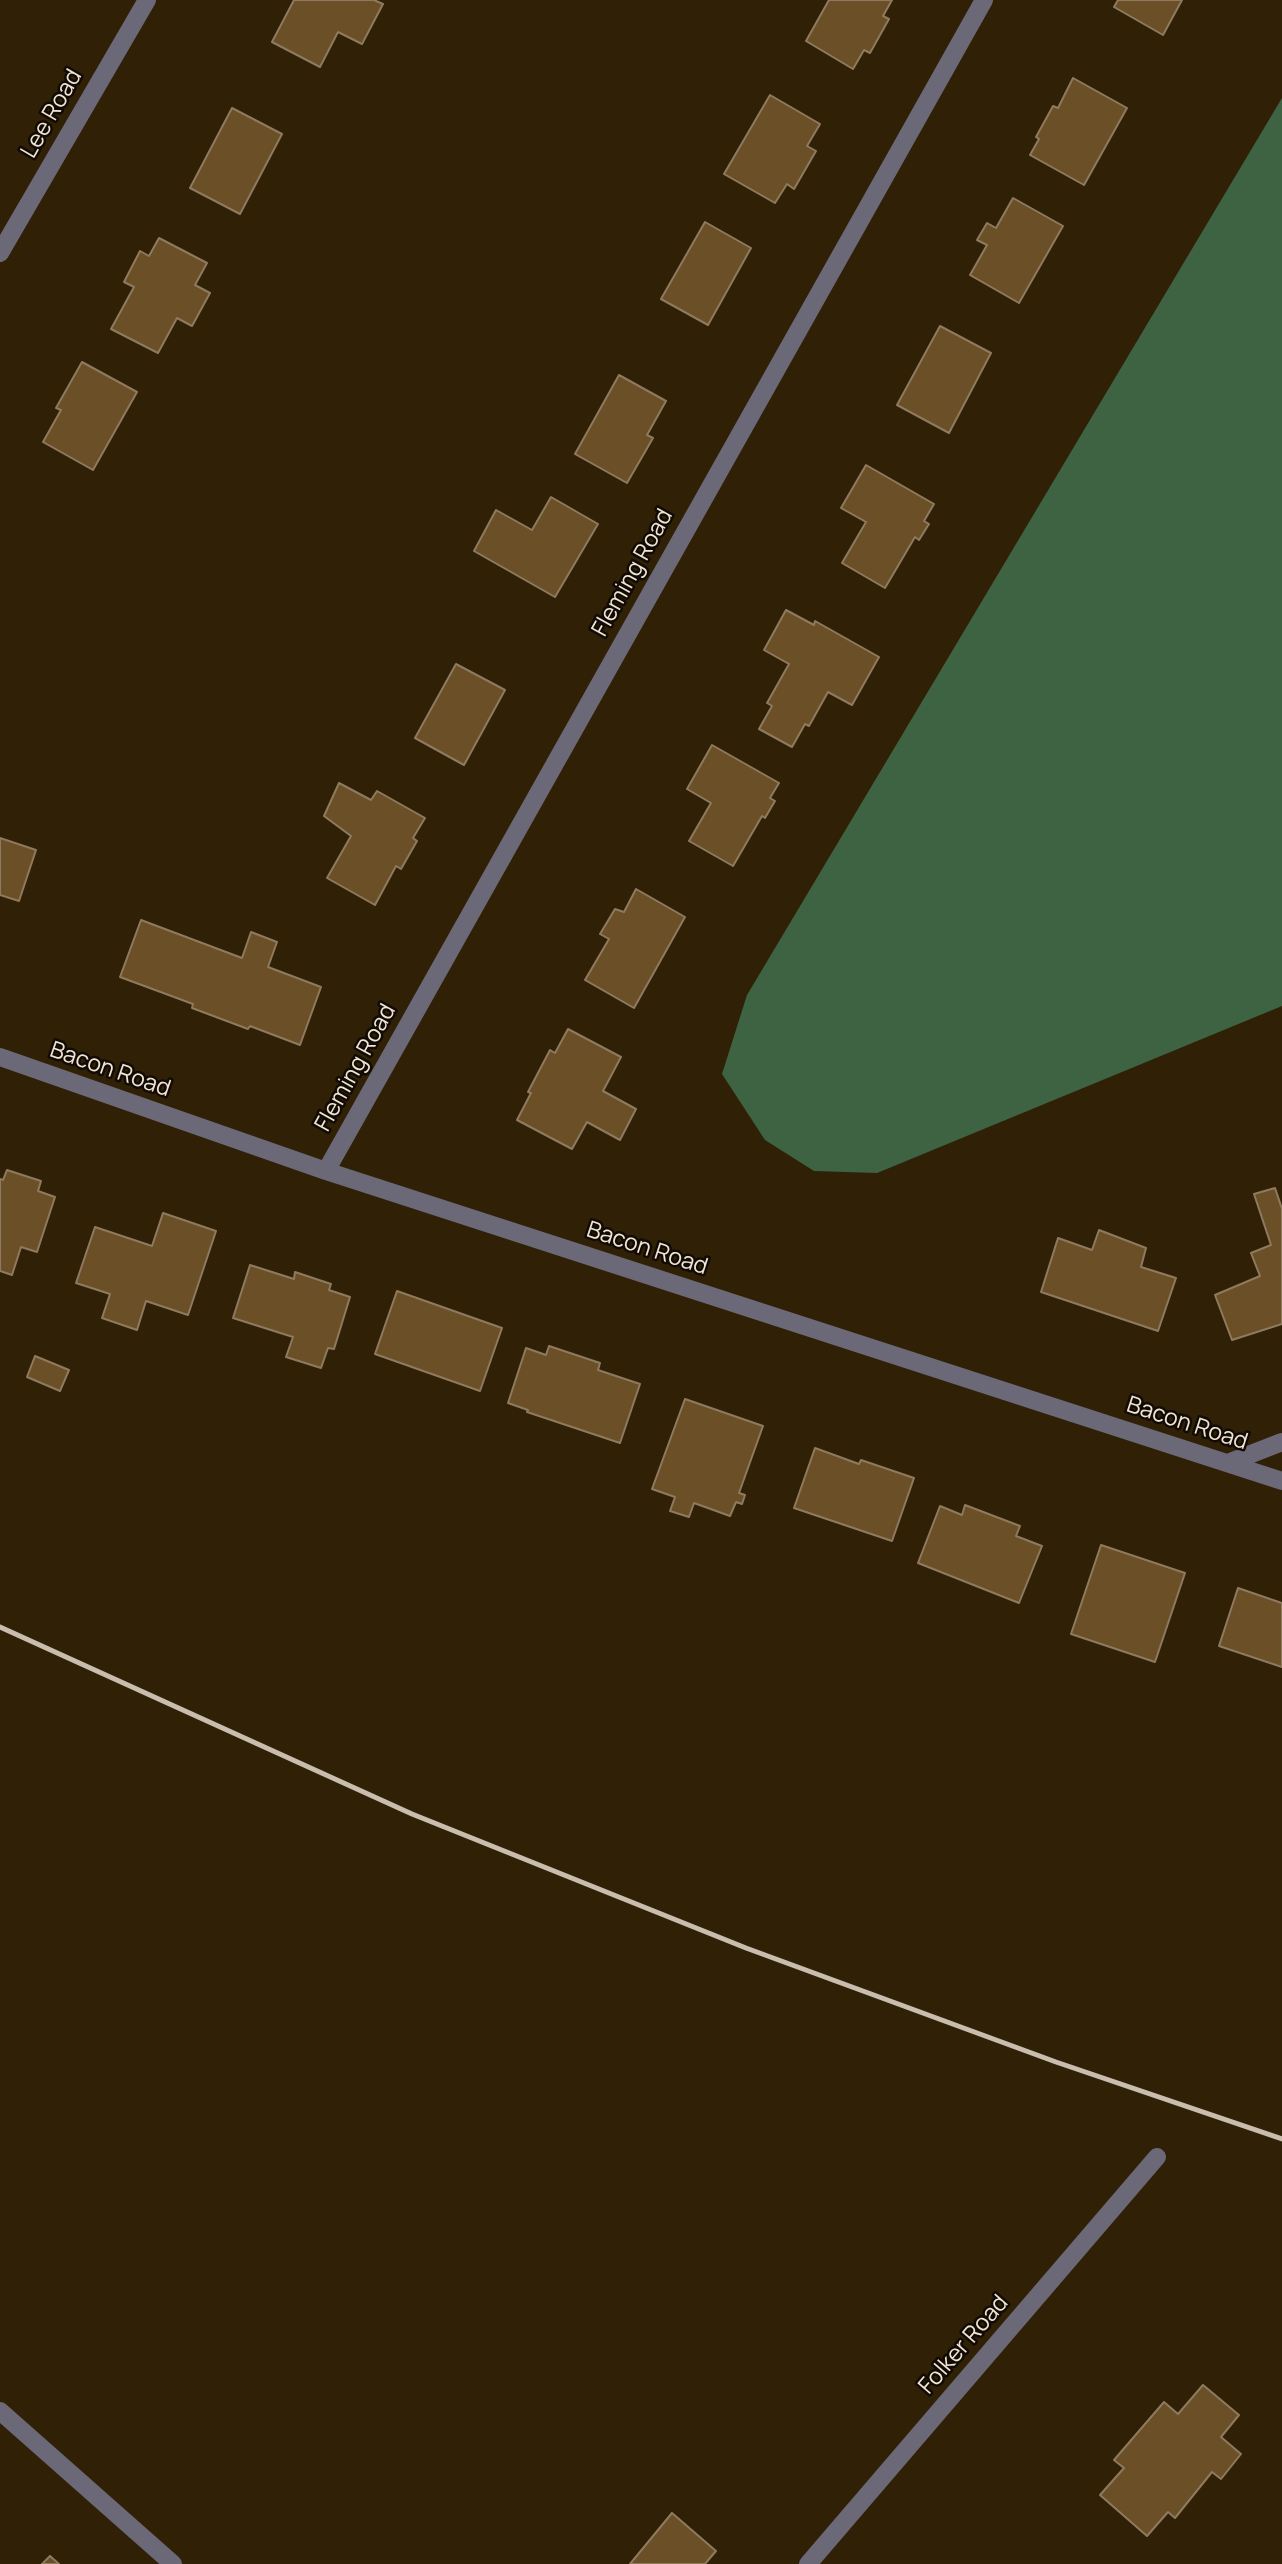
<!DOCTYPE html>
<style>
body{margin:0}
canvas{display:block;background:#302006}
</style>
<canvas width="1282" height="2564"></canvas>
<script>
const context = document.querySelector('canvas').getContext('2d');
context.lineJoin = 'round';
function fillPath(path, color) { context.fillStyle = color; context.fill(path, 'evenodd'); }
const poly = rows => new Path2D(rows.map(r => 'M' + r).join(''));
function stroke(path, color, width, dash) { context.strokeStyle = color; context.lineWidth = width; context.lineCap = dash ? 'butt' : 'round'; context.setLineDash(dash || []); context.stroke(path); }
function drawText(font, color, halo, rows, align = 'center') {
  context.font = font + ' Manrope,sans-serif'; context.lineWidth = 5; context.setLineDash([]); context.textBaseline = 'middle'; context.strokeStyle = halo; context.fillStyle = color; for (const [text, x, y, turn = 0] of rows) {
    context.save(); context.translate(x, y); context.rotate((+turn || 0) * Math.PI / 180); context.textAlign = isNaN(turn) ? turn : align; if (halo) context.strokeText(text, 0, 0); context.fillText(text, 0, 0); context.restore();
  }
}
const forest = poly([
 [1282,98,1282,1006,877,1173,814,1171,765,1140,722,1074,747,995]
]);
const building = poly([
 [294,0,374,0,383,4,362,44,338,32,320,67,272,42,294,0],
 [829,0,892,0,883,16,889,19,870,53,864,50,853,69,806,41,829,0],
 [1118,0,1182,0,1163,35,1114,7,1118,0],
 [1073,78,1127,108,1084,185,1030,155,1039,139,1036,137,1053,106,1058,108,1073,78],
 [770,95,820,124,807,146,816,151,794,189,787,184,775,203,724,174,770,95],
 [232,108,282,134,240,214,190,188,232,108],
 [1013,198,1063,226,1019,303,970,275,987,245,977,240,987,223,996,228,1013,198],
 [705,222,751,248,708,325,661,299,705,222],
 [159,238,207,263,195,285,210,293,192,326,177,318,158,353,111,329,134,287,124,282,140,251,149,256,159,238],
 [940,326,991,353,949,433,897,405,940,326],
 [82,362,137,392,93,470,43,442,61,410,56,408,82,362],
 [619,375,666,401,647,435,653,438,627,483,575,454,619,375],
 [866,465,934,504,924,521,929,524,919,540,915,537,885,588,842,563,866,522,841,508,866,465],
 [551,497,598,524,555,597,474,551,496,510,532,530,551,497],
 [786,610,814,625,815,621,879,657,852,705,828,692,809,726,805,724,792,747,759,729,772,706,767,703,789,664,764,650,786,610],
 [456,664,505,690,464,765,415,738,456,664],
 [712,745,779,783,770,798,775,801,765,818,762,816,733,866,689,841,711,803,687,789,712,745],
 [339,783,371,800,377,791,425,818,413,838,417,841,401,869,396,866,375,905,327,878,351,836,324,816,339,783],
 [0,838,36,850,19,901,0,895,0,838],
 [636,889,685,917,634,1008,585,980,609,939,600,934,615,909,624,912,636,889],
 [141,920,242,958,251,932,277,942,268,967,321,987,300,1045,250,1026,248,1029,192,1008,193,1004,120,977,141,920],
 [568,1029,621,1057,603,1091,636,1109,620,1140,587,1122,572,1149,517,1120,531,1093,528,1092,550,1050,555,1053,568,1029],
 [7,1170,41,1181,38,1191,55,1197,37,1252,21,1247,12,1275,0,1271,0,1179,3,1180,7,1170],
 [1275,1188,1282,1209,1282,1324,1232,1340,1215,1295,1260,1276,1251,1253,1271,1245,1254,1194,1275,1188],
 [163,1213,216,1231,188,1315,146,1301,137,1330,102,1318,110,1294,76,1283,95,1227,152,1246,163,1213],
 [1099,1230,1146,1248,1141,1267,1176,1278,1158,1331,1041,1292,1058,1238,1092,1250,1099,1230],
 [250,1265,294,1279,295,1272,331,1284,329,1290,350,1297,334,1349,328,1348,321,1368,286,1357,293,1337,233,1318,250,1265],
 [397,1291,502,1328,480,1391,375,1354,397,1291],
 [549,1346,600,1363,598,1370,640,1384,620,1443,527,1412,528,1410,508,1403,526,1348,546,1355,549,1346],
 [35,1356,69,1370,60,1391,27,1377,35,1356],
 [685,1399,763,1426,739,1493,745,1495,742,1504,736,1502,730,1516,694,1503,689,1517,670,1511,675,1497,652,1489,685,1399],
 [815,1448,859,1464,861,1460,914,1478,892,1541,794,1508,815,1448],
 [965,1505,1020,1526,1016,1536,1042,1546,1019,1603,918,1563,940,1506,962,1515,965,1505],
 [1101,1545,1185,1573,1155,1662,1071,1634,1101,1545],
 [1238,1588,1282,1603,1282,1667,1219,1646,1238,1588],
 [1203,2385,1239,2415,1221,2437,1241,2454,1221,2479,1212,2472,1175,2518,1168,2512,1147,2536,1100,2495,1124,2468,1114,2460,1164,2402,1178,2414,1203,2385],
 [672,2513,716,2551,705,2564,630,2564,672,2513],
 [50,2556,59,2564,42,2564,50,2556]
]);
const minor = poly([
 [0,253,147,0],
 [0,1057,326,1171,1282,1481],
 [326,1171,984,0],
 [1228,1463,1282,1442],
 [0,2411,173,2564],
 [808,2564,1157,2157]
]);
const rail = poly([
 [0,1627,412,1814,746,1948,1056,2062,1282,2139]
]);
const streetNames = [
 ["Lee Road",52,114,-60],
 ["Fleming Road",633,573,-61],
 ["Fleming Road",356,1068,-61],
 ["Bacon Road",110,1070,19],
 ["Bacon Road",647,1249,18],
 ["Bacon Road",1187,1424,18],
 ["Folker Road",964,2345,-49]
];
fillPath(forest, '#3e6343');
fillPath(building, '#6a4f27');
stroke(building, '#8e7a5f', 2);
stroke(minor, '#6b6977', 18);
stroke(rail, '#c9bdad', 5);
drawText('23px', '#efe4d6', '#120b03', streetNames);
</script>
